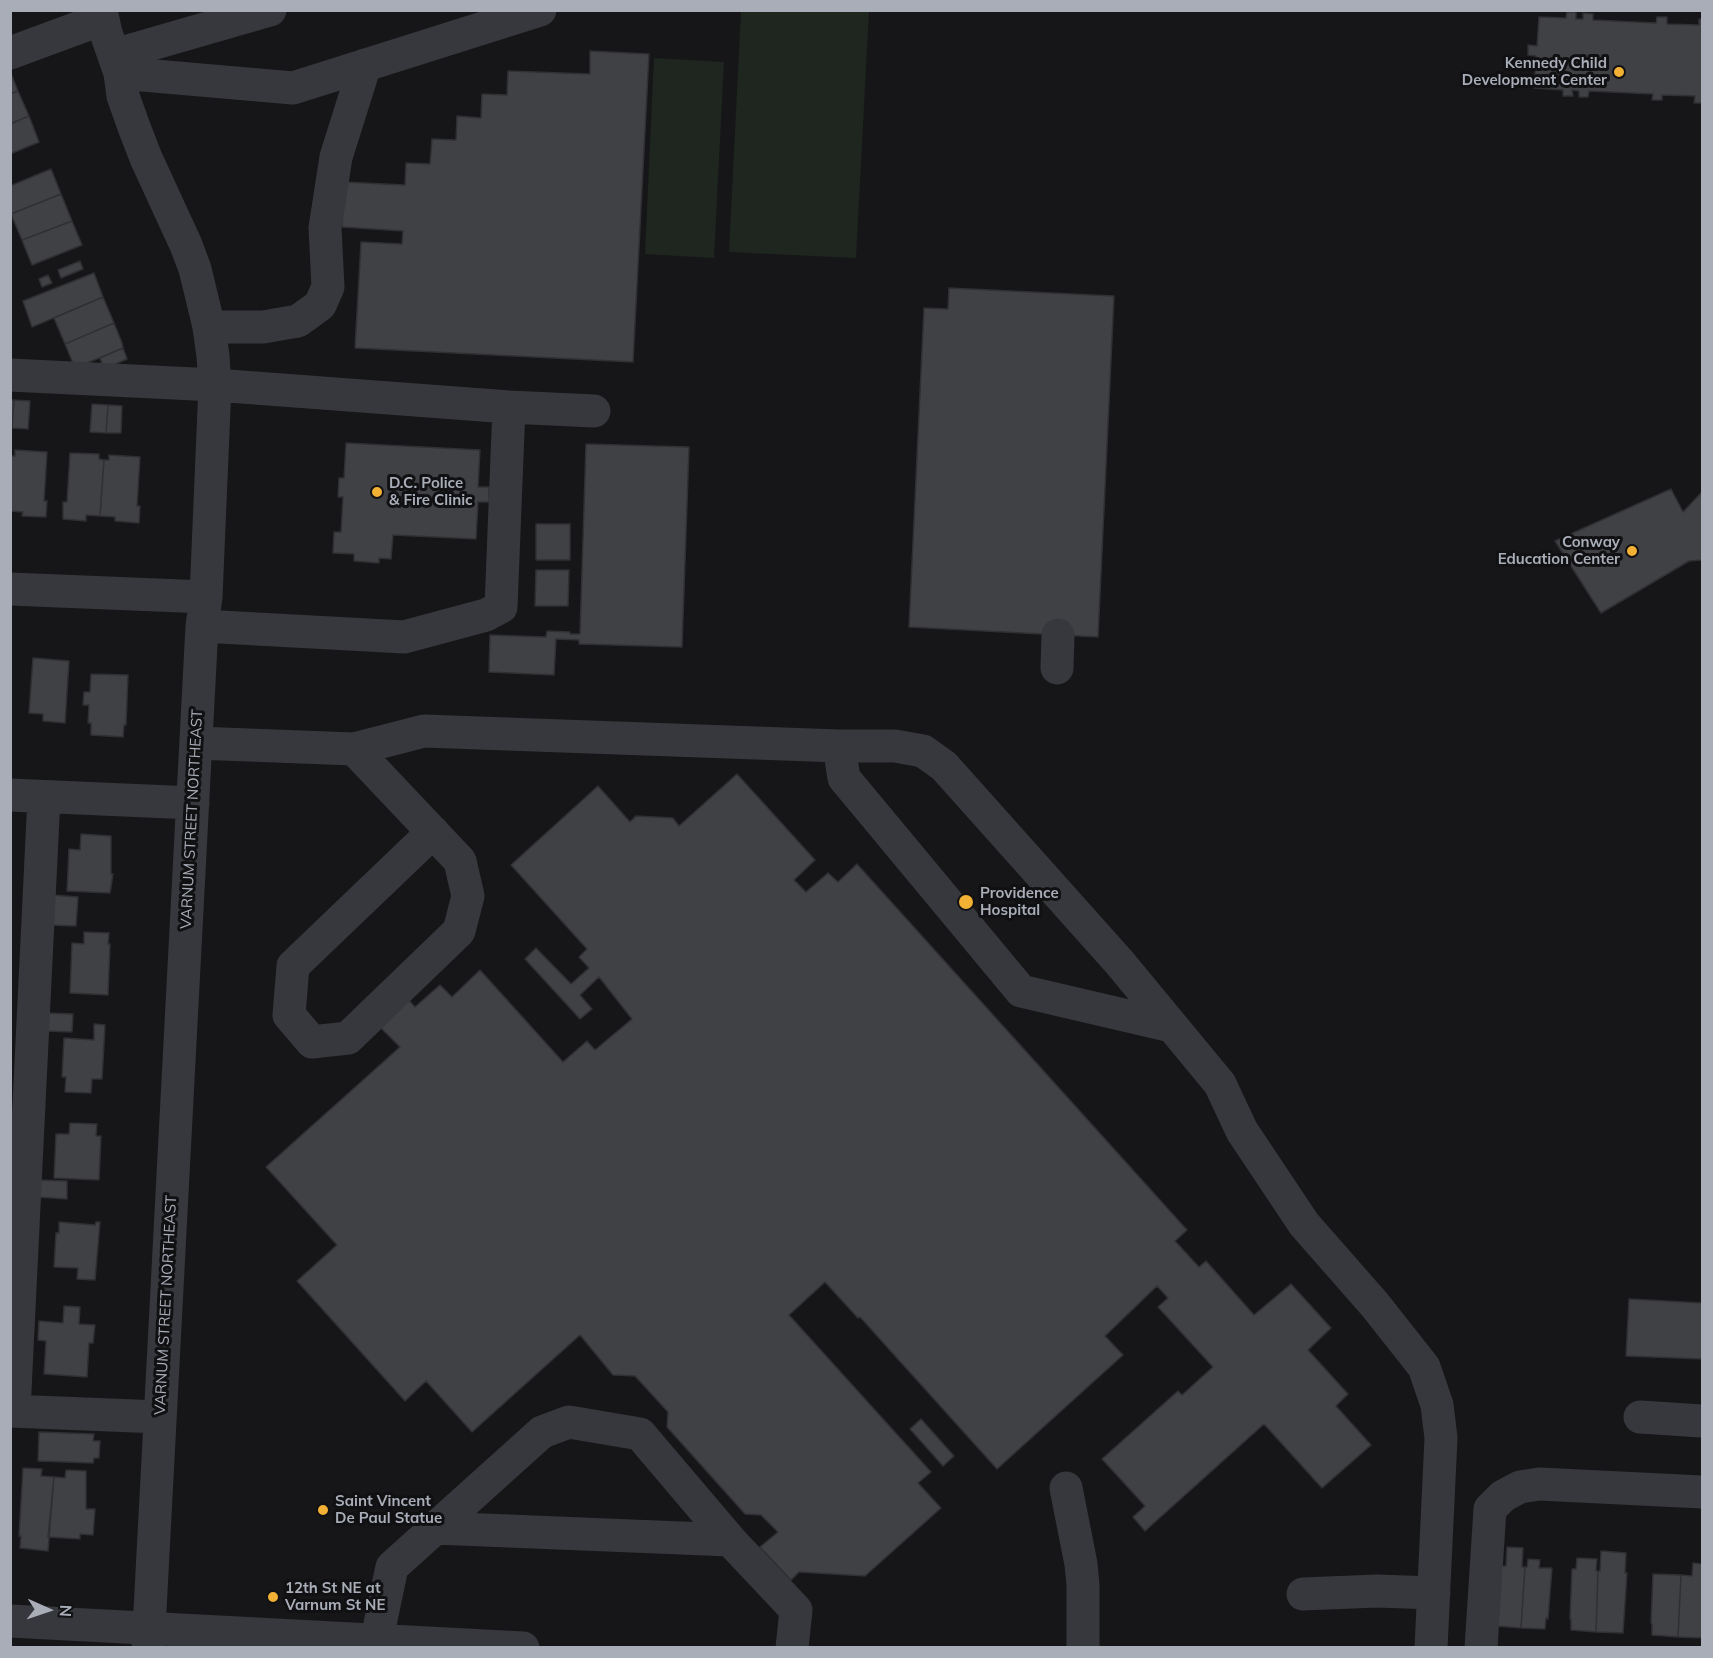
<!DOCTYPE html>
<style>
body{margin:0}
#map{position:relative;width:1713px;height:1658px;overflow:hidden;background:#161618;font-family:Mulish,sans-serif}
canvas{display:block}
.frame{position:absolute;inset:0;border:12px solid #a8adb8;pointer-events:none}
.north{position:absolute;left:18px;top:1580px;width:60px;height:60px;-webkit-text-stroke:4px #111113;paint-order:stroke;rotate:93deg;font-size:16px;font-weight:700;line-height:24px;text-align:center;color:#a8adb8}
.north::after{content:'';display:block;margin:auto;width:21px;height:27px;background:#a8adb8;clip-path:polygon(50% 0,100% 100%,50% 72%,0 100%)}
</style>
<div id="map">
<canvas width="1713" height="1658"></canvas>
<div class="frame"></div>
<div class="north">N</div>
</div>
<script>
const context = document.querySelector('canvas').getContext('2d');
context.lineJoin = 'round';
function fillPath(path, color) { context.fillStyle = color; context.fill(path, 'evenodd'); }
const poly = rows => new Path2D(rows.map(r => 'M' + r).join(''));
function stroke(path, color, width, dash) { context.strokeStyle = color; context.lineWidth = width; context.lineCap = dash ? 'butt' : 'round'; context.setLineDash(dash || []); context.stroke(path); }
function drawText(font, color, halo, rows, align = 'center') {
  context.font = font + ' Mulish,sans-serif'; context.lineWidth = 6; context.setLineDash([]); context.textBaseline = 'middle'; context.strokeStyle = halo; context.fillStyle = color; for (const [text, x, y, turn = 0] of rows) {
    context.save(); context.translate(x, y); context.rotate((+turn || 0) * Math.PI / 180); context.textAlign = isNaN(turn) ? turn : align; if (halo) context.strokeText(text, 0, 0); context.fillText(text, 0, 0); context.restore();
  }
}
const green = poly([
 [741,11,869,11,856,258,729,252],
 [654,58,724,62,714,258,645,254]
]);
const building = poly([
 [1567,12,1576,12,1576,19,1583,19,1583,13,1593,14,1593,20,1656,23,1657,17,1667,17,1667,24,1699,25,1699,19,1702,19,1702,103,1694,103,1695,96,1662,95,1662,100,1652,100,1653,94,1589,91,1588,97,1579,97,1579,91,1572,90,1573,96,1563,96,1563,90,1534,88,1536,56,1528,55,1528,45,1537,46,1539,17,1566,18,1567,12],
 [590,51,649,54,633,362,355,348,361,242,402,244,403,231,342,227,344,182,405,185,406,163,430,164,432,139,456,140,457,116,481,118,482,94,507,95,508,71,590,74,590,51],
 [10,71,18,91,10,94,10,71],
 [18,91,29,116,10,124,10,94,18,91],
 [29,116,39,142,10,154,10,124,29,116],
 [51,169,61,194,11,214,10,186,51,169],
 [61,194,72,221,22,240,11,214,61,194],
 [72,221,82,245,32,265,22,240,72,221],
 [80,261,83,269,61,278,58,270,80,261],
 [94,273,103,297,32,327,23,301,94,273],
 [48,275,52,283,42,287,39,279,48,275],
 [949,288,1114,296,1098,637,909,627,924,308,948,309,949,288],
 [103,297,114,323,65,344,54,318,103,297],
 [114,323,122,343,123,348,75,368,65,344,114,323],
 [123,348,127,359,104,369,100,358,123,348],
 [10,400,14,400,12,428,10,428,10,400],
 [14,400,30,401,28,429,12,428,14,400],
 [92,404,108,405,106,433,90,432,92,404],
 [108,405,122,406,121,433,106,433,108,405],
 [346,443,480,450,478,487,489,487,489,502,478,502,476,539,393,535,391,559,379,558,379,563,354,561,354,554,333,553,334,532,341,532,343,497,338,497,339,478,344,478,346,443],
 [586,444,689,447,682,647,579,644,579,640,556,639,554,675,489,672,490,635,546,637,547,631,570,632,570,634,580,634,586,444],
 [15,450,47,452,44,501,47,501,46,517,22,516,23,512,10,511,10,459,11,456,15,456,15,450],
 [70,453,99,454,99,459,104,460,100,516,86,515,86,521,63,519,63,502,67,502,70,453],
 [109,455,140,457,137,506,140,506,139,523,115,521,115,517,100,516,104,460,109,460,109,455],
 [1671,489,1683,512,1702,492,1702,560,1689,561,1601,613,1555,541,1671,489],
 [536,524,570,524,570,560,536,560,536,524],
 [536,570,569,570,568,606,535,606,536,570],
 [33,658,69,661,65,723,43,721,43,714,29,713,33,658],
 [91,674,128,675,126,725,124,725,123,737,91,735,91,723,88,723,89,705,83,705,84,692,90,692,91,674],
 [737,774,815,860,794,880,806,892,828,873,838,882,857,864,1187,1230,1175,1241,1199,1267,1206,1261,1254,1315,1291,1284,1331,1328,1308,1350,1348,1394,1336,1406,1371,1445,1322,1488,1264,1424,1145,1531,1133,1517,1145,1506,1102,1459,1178,1391,1182,1395,1213,1367,1158,1307,1168,1298,1157,1286,1105,1336,1123,1355,997,1469,860,1317,858,1318,825,1282,789,1315,931,1472,918,1483,941,1508,865,1576,799,1572,791,1580,760,1547,778,1532,761,1515,745,1514,667,1427,668,1412,635,1376,613,1375,580,1335,472,1432,426,1381,405,1401,297,1281,337,1245,266,1167,400,1047,376,1023,406,997,415,1007,440,985,452,997,480,970,563,1062,587,1041,595,1050,632,1019,599,977,580,995,592,1009,580,1019,525,959,536,948,571,984,589,968,579,957,587,949,511,865,598,786,630,822,636,816,673,818,679,826,737,774],
 [81,834,111,836,111,874,113,874,110,893,67,891,69,849,80,850,81,834],
 [52,895,78,897,76,926,50,925,52,895],
 [84,932,109,933,108,944,110,944,108,995,70,993,72,943,84,944,84,932],
 [46,1013,73,1014,72,1032,45,1031,46,1013],
 [94,1024,105,1025,102,1079,92,1079,91,1093,65,1092,66,1077,62,1077,64,1038,94,1040,94,1024],
 [70,1123,97,1124,96,1136,101,1136,99,1180,54,1178,56,1134,69,1134,70,1123],
 [38,1180,67,1181,67,1199,37,1197,38,1180],
 [59,1222,95,1225,96,1222,100,1222,95,1280,77,1279,78,1268,54,1267,56,1233,59,1233,59,1222],
 [1629,1299,1702,1303,1702,1359,1626,1356,1629,1299],
 [64,1306,80,1307,79,1324,95,1325,93,1343,89,1343,87,1377,44,1374,46,1341,38,1340,39,1321,63,1323,64,1306],
 [921,1419,954,1456,943,1466,910,1429,921,1419],
 [39,1432,94,1434,93,1441,100,1441,99,1458,94,1458,93,1463,38,1461,39,1432],
 [23,1468,42,1469,41,1476,54,1477,48,1551,20,1548,21,1536,19,1536,23,1468],
 [66,1470,86,1471,86,1509,95,1509,93,1535,80,1534,80,1539,48,1537,54,1477,65,1478,66,1470],
 [1507,1547,1523,1548,1522,1567,1525,1567,1521,1628,1496,1626,1497,1566,1506,1566,1507,1547],
 [1601,1551,1626,1553,1625,1573,1627,1573,1623,1633,1596,1632,1598,1571,1600,1571,1601,1551],
 [1577,1558,1597,1559,1596,1571,1598,1571,1596,1632,1571,1630,1571,1619,1570,1619,1572,1569,1576,1569,1577,1558],
 [1528,1559,1540,1560,1539,1568,1552,1568,1548,1619,1546,1618,1545,1629,1521,1628,1525,1567,1527,1567,1528,1559],
 [1693,1563,1702,1564,1702,1638,1678,1637,1681,1575,1692,1576,1693,1563],
 [1653,1574,1681,1575,1678,1637,1652,1635,1652,1624,1651,1623,1653,1574]
]);
const minor = poly([
 [101,10,106,33,120,73,123,96,134,127,146,158,186,245,195,269,209,327,213,356,215,385,206,597,202,626,148,1648],
 [10,53,102,19],
 [114,55,270,10],
 [120,73,293,88,540,10],
 [209,327,263,327,298,321,320,305,328,287,325,228,336,157,365,65],
 [10,375,215,385,509,407,501,607,486,615,404,637,202,626],
 [509,407,594,411],
 [10,589,206,597],
 [1057,668,1058,635],
 [196,743,354,749,424,731,839,746,895,746,923,751,944,766,1120,963,1220,1084,1242,1131,1304,1224,1375,1305,1424,1367,1437,1405,1441,1438,1431,1648],
 [839,746,844,778,1021,991,1171,1026],
 [354,749,460,861,468,896,459,931,348,1038,312,1042,289,1015,293,966,433,832],
 [10,795,193,803],
 [10,1411,160,1417],
 [14,1411,44,797],
 [1640,1417,1702,1421],
 [1066,1488,1081,1564,1083,1585,1083,1648],
 [435,1528,730,1540],
 [1303,1594,1377,1591,1434,1593],
 [10,1621,523,1648],
 [375,1648,392,1567,542,1432,569,1422,640,1434,730,1540,796,1610,792,1648],
 [1481,1648,1490,1509,1503,1496,1520,1487,1539,1484,1702,1492]
]);
const markers = [
 [1619,72,6,"#f2b134"],
 [377,492,6,"#f2b134"],
 [1632,551,6,"#f2b134"],
 [966,902,8,"#f2b134"],
 [323,1510,6,"#f2b134"],
 [273,1597,6,"#f2b134"]
];
const poiNames = [
 ["Kennedy Child",1607,63,"right"],
 ["Development Center",1607,80,"right"],
 ["D.C. Police",389,483],
 ["& Fire Clinic",389,500],
 ["Conway",1620,542,"right"],
 ["Education Center",1620,559,"right"],
 ["Providence",980,893],
 ["Hospital",980,910],
 ["Saint Vincent",335,1501],
 ["De Paul Statue",335,1518],
 ["12th St NE at",285,1588],
 ["Varnum St NE",285,1605]
];
const streetNames = [
 ["VARNUM STREET NORTHEAST",192,819,-87],
 ["VARNUM STREET NORTHEAST",166,1305,-87]
];
fillPath(green, '#1e261f');
fillPath(building, '#404145');
stroke(building, '#303034', 1.5);
stroke(minor, '#37383d', 33);
for (const [x, y, r, color] of markers) { const dot = new Path2D(); dot.arc(x, y, r, 0, 2 * Math.PI); context.fillStyle = color; context.fill(dot); stroke(dot, '#111113', 2); }
drawText('bold 15px', '#a8adb8', '#111113', poiNames, 'left');
drawText('15px', '#a8adb8', '#111113', streetNames);
</script>
